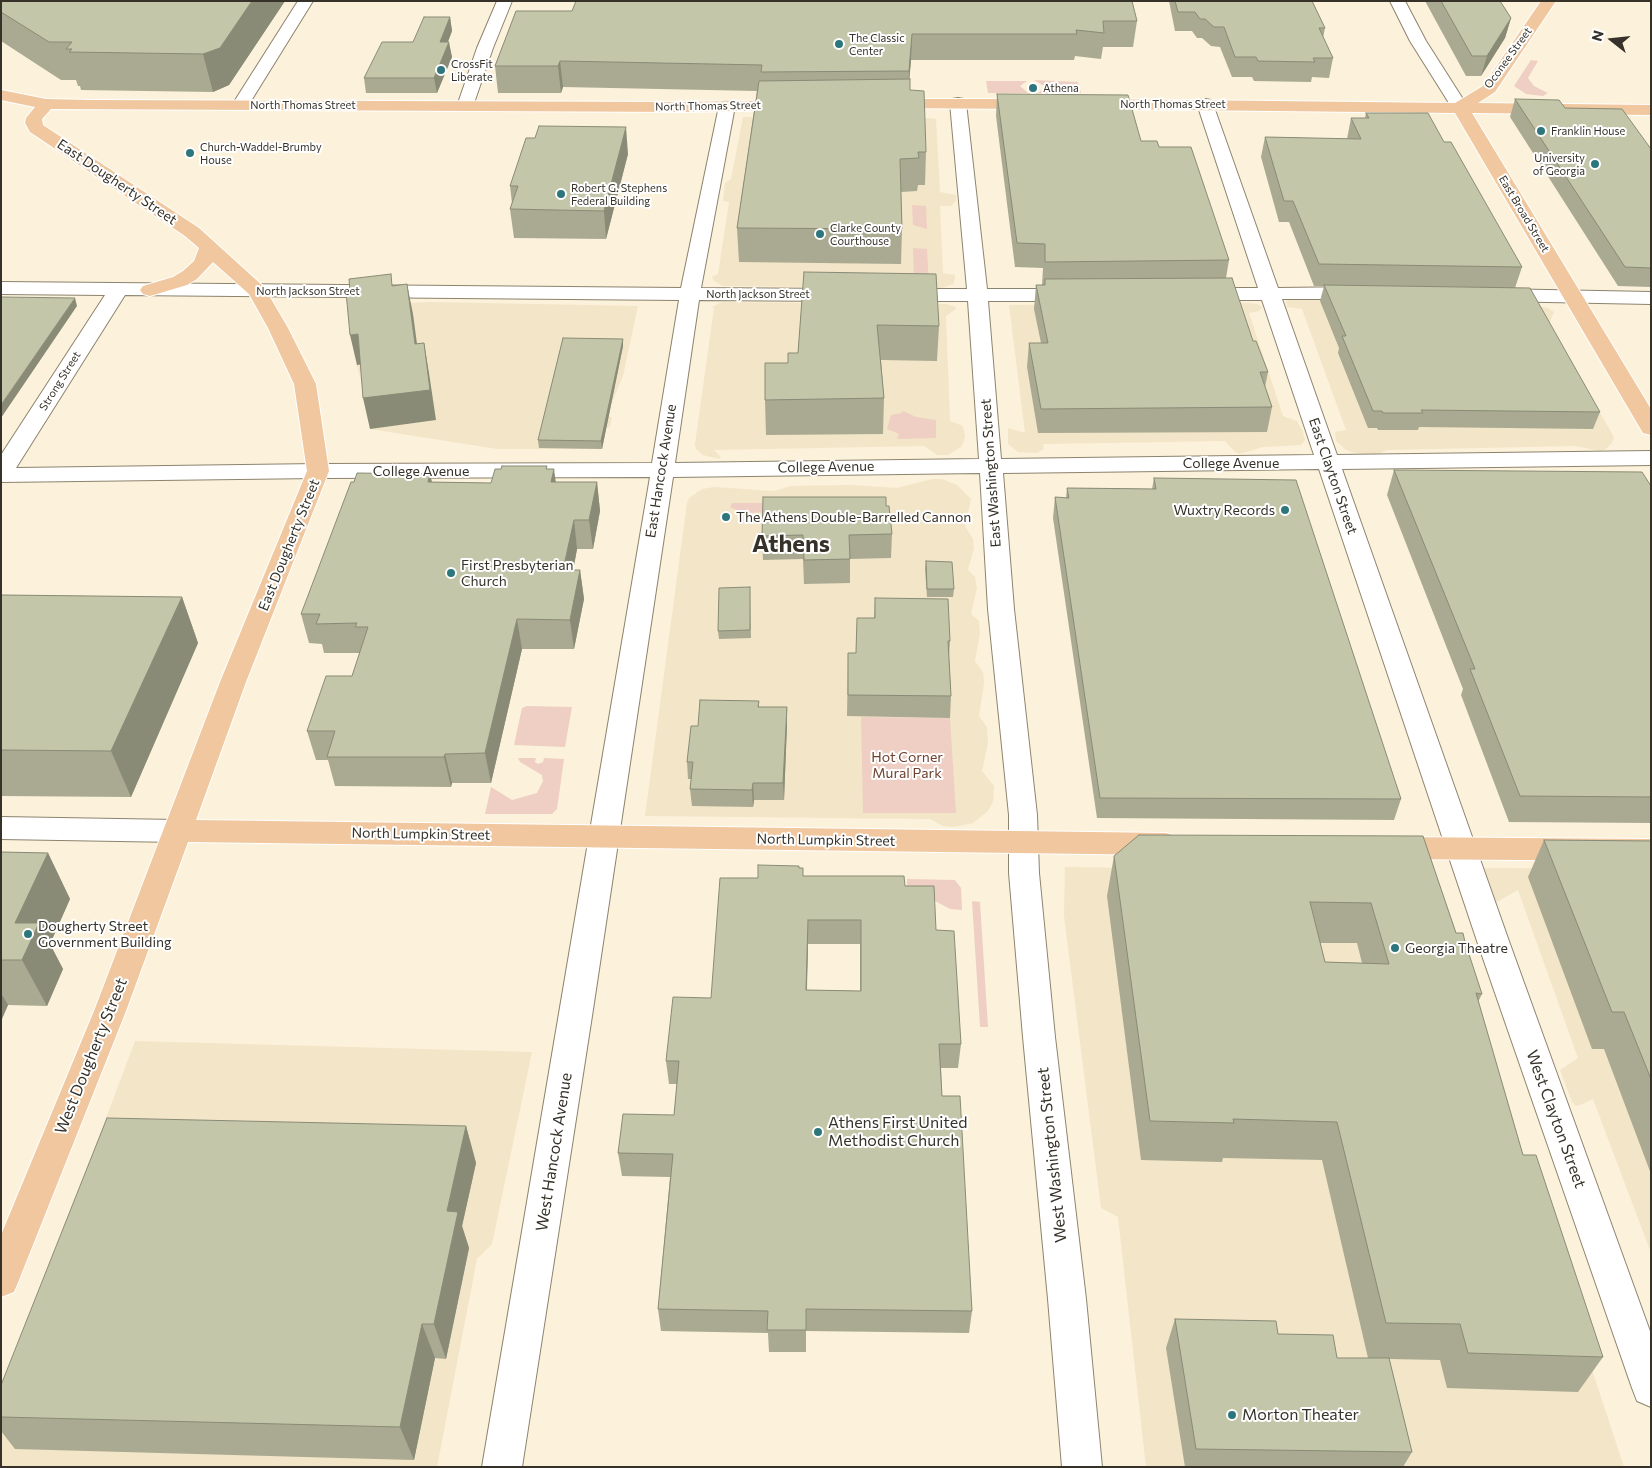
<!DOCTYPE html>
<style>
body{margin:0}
#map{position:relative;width:1652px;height:1468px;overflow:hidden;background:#fcf1da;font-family:Commissioner,sans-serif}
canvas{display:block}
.frame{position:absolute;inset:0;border:2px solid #363229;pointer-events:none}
.north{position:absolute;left:1587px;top:15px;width:50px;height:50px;-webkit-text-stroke:4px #fff;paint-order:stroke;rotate:286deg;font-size:14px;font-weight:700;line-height:20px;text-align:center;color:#363229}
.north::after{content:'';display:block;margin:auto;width:18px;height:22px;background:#363229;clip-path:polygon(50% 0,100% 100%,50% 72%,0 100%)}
</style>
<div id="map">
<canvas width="1652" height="1468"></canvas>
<div class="frame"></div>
<div class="north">N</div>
</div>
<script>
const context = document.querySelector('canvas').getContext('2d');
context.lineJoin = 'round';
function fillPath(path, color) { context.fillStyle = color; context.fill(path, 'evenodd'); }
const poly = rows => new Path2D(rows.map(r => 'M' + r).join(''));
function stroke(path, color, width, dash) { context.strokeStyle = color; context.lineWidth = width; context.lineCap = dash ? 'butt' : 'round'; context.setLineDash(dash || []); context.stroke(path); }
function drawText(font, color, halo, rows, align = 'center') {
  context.font = font + ' Commissioner,sans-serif'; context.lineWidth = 4; context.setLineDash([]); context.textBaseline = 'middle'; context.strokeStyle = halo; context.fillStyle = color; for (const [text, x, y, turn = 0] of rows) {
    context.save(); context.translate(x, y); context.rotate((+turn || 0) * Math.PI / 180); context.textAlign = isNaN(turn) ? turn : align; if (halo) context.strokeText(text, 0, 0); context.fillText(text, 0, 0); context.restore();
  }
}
const built = poly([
 [743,117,919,117,936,119,940,192,956,195,956,201,951,206,940,206,943,273,955,275,955,279,953,284,939,289,732,286,723,286,714,281,712,277,718,274,729,202,723,201,725,183,731,179],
 [1295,298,1524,304,1548,308,1554,312,1549,324,1614,437,1612,443,1606,449,1600,451,1575,446,1387,450,1375,455,1355,453,1346,450,1336,441,1335,432,1346,430,1302,309,1287,307,1286,301],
 [431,302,638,306,623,376,611,405,609,417,612,417,610,427,606,428,602,449,497,449,370,429,367,398,356,364,397,303],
 [722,302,947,304,955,307,957,308,946,316,950,421,963,426,965,437,963,443,961,447,948,455,937,455,924,446,714,450,721,457,719,459,703,455,696,449,695,444,714,308,712,307],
 [1246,303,1258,304,1262,307,1259,311,1249,313,1283,416,1297,421,1303,432,1305,440,1301,445,1263,447,1239,454,1235,452,1225,441,1043,444,1044,449,1037,453,1018,452,1008,444,1008,428,1025,433,1009,305],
 [932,479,942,479,957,485,971,499,965,526,973,539,974,548,968,570,975,577,977,588,971,614,979,621,980,633,975,661,983,672,984,683,979,716,987,727,988,743,982,771,994,786,993,802,988,811,973,823,954,827,943,826,930,819,645,816,687,503,689,498,702,489,714,487,774,491,791,486,850,485,897,488],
 [1065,867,1432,872,1465,984,1624,1467,1146,1467,1118,1217,1101,1208,1064,916],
 [1484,868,1651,869,1651,1253,1593,1099,1580,1105,1576,1106,1572,1102,1560,1070,1578,1058,1518,890,1495,903],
 [135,1041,532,1052,492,1244,477,1259,437,1467,1,1467,1,1398]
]);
const green = poly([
 [1531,60,1538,61,1528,78,1534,86,1548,93,1543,96,1526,94,1514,86],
 [1034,80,1078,82,1081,93,1038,93,1046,87],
 [986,81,1027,81,1020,86,1028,93,988,93],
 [912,205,926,206,927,229,913,225],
 [913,248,927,249,929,285,914,285],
 [903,411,916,417,936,420,936,438,897,439,899,434,887,429,888,425,891,415,901,413],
 [732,503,764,503,789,512,742,513,730,507],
 [527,706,572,707,565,747,514,745,522,708],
 [861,717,950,718,956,813,863,813],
 [518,758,536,758,535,762,538,764,543,762,544,758,564,759,557,809,552,814,485,814,491,787,512,800,537,793,543,781,542,775,520,762],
 [907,879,955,880,961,888,962,910,950,909,935,901,907,892],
 [972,901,980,902,988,1027,980,1027]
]);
const minor = poly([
 [298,1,313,1,246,109,234,109,232,105,298,1],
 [497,1,512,1,493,48,473,106,471,110,465,111,459,110,457,106,477,48,497,1],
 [1390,1,1405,1,1426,41,1468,107,1466,111,1454,111,1410,41,1390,1],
 [958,98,964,99,966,103,987,289,1072,289,1079,291,1082,295,1079,299,1072,301,988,301,1001,459,1314,455,1262,300,1200,300,1193,298,1190,294,1193,290,1200,288,1258,288,1197,104,1199,100,1205,99,1211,100,1213,104,1278,288,1360,287,1367,289,1370,293,1367,297,1360,299,1282,299,1337,455,1651,451,1651,465,1342,469,1510,944,1651,1334,1651,1407,1637,1401,1632,1388,1478,944,1319,469,1003,473,1014,609,1037,815,1039,873,1055,1037,1086,1299,1102,1467,1062,1467,1048,1299,1023,1037,1009,873,1009,815,988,609,980,473,673,477,592,1016,522,1467,482,1467,650,477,318,478,1,482,1,455,105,295,1,294,1,282,681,288,719,106,721,102,727,101,733,102,735,106,701,288,840,289,847,291,850,295,847,299,840,301,699,300,675,463,979,459,968,301,900,301,893,299,890,295,893,291,900,289,967,289,950,103,952,99,958,98],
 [125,295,679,300,652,463,318,464,16,468,125,295],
 [1495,289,1651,292,1651,304,1495,301,1488,299,1485,295,1488,291,1495,289],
 [1,817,177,820,187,823,192,831,187,839,177,842,1,839,1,817]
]);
const major = poly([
 [1541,1,1556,1,1495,92,1478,103,1651,105,1651,115,1472,113,1651,409,1651,435,1643,433,1640,428,1455,113,1092,109,1086,108,1084,104,1086,100,1092,99,1455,103,1483,86,1541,1],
 [1,90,46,99,92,100,683,102,791,100,797,101,799,105,797,109,791,110,683,112,51,109,42,119,43,125,199,228,264,287,288,328,316,384,329,471,246,682,196,820,1166,833,1176,836,1181,844,1176,852,1166,855,188,842,126,1011,19,1280,14,1292,1,1297,1,1235,94,1011,220,682,307,471,294,384,268,328,249,294,213,262,197,279,187,285,150,296,143,294,140,290,143,286,173,277,183,271,194,261,199,248,185,236,30,132,25,123,26,118,35,107,1,100,1,90],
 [887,99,1034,99,1040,100,1042,104,1040,108,1034,109,881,108,879,104,881,100,887,99],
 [1389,837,1651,839,1651,861,1389,859,1379,856,1374,848,1379,840,1389,837]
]);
const wall = poly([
 [1,1,285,1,229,85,213,92,81,90,80,86,78,86,76,80,61,80,1,41],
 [1169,1,1312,1,1325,28,1323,38,1333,58,1329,78,1312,77,1311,82,1254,81,1252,77,1232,77,1220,47,1211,46,1202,38,1197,38,1192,31,1175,31],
 [1425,1,1500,1,1511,18,1505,38,1481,76,1466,76],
 [516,11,1137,21,1133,47,1103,47,1101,59,1075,56,1074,60,911,60,909,79,910,90,926,152,925,185,918,185,917,191,901,192,902,229,901,264,739,262,737,228,757,91,563,87,561,93,498,93,495,66],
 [450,17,452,31,448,42,452,57,437,93,366,93,364,78,413,42],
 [997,94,1159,147,1229,260,1226,278,1253,341,1268,372,1265,387,1272,407,1267,432,1038,433,1027,367,1029,343,1041,343,1034,309,1036,285,1042,285,1043,268,1015,267,996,116],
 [1515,99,1565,108,1651,149,1651,287,1618,286,1510,117],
 [1366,113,1444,142,1522,267,1515,288,1600,412,1593,429,1419,427,1418,430,1378,430,1377,428,1368,428,1338,353,1339,348,1320,301,1324,286,1314,286,1289,222,1279,222,1261,157,1265,137,1347,139,1351,118,1365,118],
 [628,154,606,239,514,238,510,209,512,203,510,186],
 [804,272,939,326,937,361,881,360,884,398,883,434,766,435,765,400,788,363,798,353],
 [623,339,623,346,602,449,539,448,538,440],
 [547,466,547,469,555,482,597,482,600,511,593,549,577,549,573,570,580,570,584,599,574,649,522,649,491,783,452,783,451,787,335,786,328,760,316,760,307,731,352,676,360,653,324,653,322,644,309,643,301,614,430,474,432,482,491,483],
 [1394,470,1651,486,1651,823,1509,822,1461,695,1463,689,1387,495],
 [1154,478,1401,799,1394,820,1097,818,1053,518,1055,497,1066,498,1067,488,1152,489],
 [886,506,892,534,891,558,850,559,850,583,804,584,803,559,763,560,762,536],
 [926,561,954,589,953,597,927,597,925,569],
 [750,587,751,638,719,639,718,631],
 [1,595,182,597,198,643,131,797,1,796],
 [875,598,950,641,949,656,951,696,950,718,847,716,848,653,856,653,874,618],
 [759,701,759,707,787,707,787,724,784,800,754,800,753,807,692,806,690,789,692,779,688,779,687,762,698,726],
 [1423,836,1456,933,1482,994,1478,1002,1523,1155,1603,1357,1578,1392,1447,1388,1440,1360,1389,1359,1412,1452,1403,1467,1185,1467,1166,1348,1175,1319,1278,1334,1337,1358,1368,1358,1322,1160,1223,1158,1222,1162,1141,1160,1107,896,1114,856],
 [1320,943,1357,943,1362,963,1325,962],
 [1544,840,1651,841,1651,1174,1604,1049,1592,1049,1528,877],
 [1,852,48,853,70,899,50,944,63,969,47,1006,8,1005,1,1021],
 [799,868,803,876,905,886,936,930,961,1044,958,1068,941,1068,942,1096,972,1311,969,1333,806,1331,806,1352,769,1352,768,1333,661,1331,658,1309,670,1177,622,1176,618,1153,674,1115,677,1084,669,1084,666,1061,711,998,758,878],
 [808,944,860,944,860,991,807,990],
 [466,1126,476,1163,462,1226,469,1248,446,1359,435,1358,414,1460,15,1449,1,1431,1,1385]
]);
const shadedWall = poly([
 [252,1,285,1,229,85,213,92,203,54],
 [450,17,452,31,442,57,440,42],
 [1511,18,1505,38,1481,76,1487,56],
 [912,34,911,60,908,97,909,71],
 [449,42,452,57,437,93,434,78],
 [560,61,563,87,561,93,558,66],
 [626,127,628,154,606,239,604,211],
 [407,284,413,314,421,374,415,344],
 [75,298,77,306,1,418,1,405],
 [358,334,364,364,357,365,350,335],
 [623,339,623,346,602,449,601,441],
 [424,343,429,373,436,420,370,429,363,398],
 [554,469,558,498,551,482],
 [430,474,436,503,428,482],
 [597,482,600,511,593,549,589,520],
 [574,520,577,549,568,599,563,570],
 [580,570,584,599,574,649,570,620],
 [182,597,198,643,131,797,111,751],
 [517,619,522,649,491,783,485,753],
 [787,707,787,724,784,800,783,783],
 [445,754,452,783,451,787,444,757],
 [753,783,754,800,753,807,752,790],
 [48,853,70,899,50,944,63,969,47,1006,22,960,15,923],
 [808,920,808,944,806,1014,806,990],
 [1,993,8,1005,1,1021],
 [466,1126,476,1163,462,1226,469,1248,446,1359,434,1324,447,1211],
 [422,1324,435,1358,414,1460,400,1427]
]);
const building = poly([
 [1,1,252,1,220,48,203,54,69,52,72,49,66,49,72,42,49,42,1,12,1,1],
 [576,1,1132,1,1137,21,1103,21,1104,33,1076,30,1077,34,912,34,909,71,761,72,762,65,560,61,558,66,495,66,516,11,572,11,576,1],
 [1175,1,1312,1,1325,28,1319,28,1333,58,1313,58,1315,62,1258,61,1256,57,1235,57,1224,27,1214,27,1205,19,1200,19,1195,12,1178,12,1175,1],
 [1441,1,1500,1,1511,18,1487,56,1472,56,1441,1],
 [424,17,450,17,440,42,449,42,434,78,364,78,382,42,413,42,424,17],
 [910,79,910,90,924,91,926,152,918,152,919,158,900,159,902,229,737,228,759,81,910,79],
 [997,94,1128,95,1141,141,1157,141,1159,147,1191,147,1229,260,1045,262,1045,244,1017,243,997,94],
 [1515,99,1559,100,1565,108,1622,109,1651,149,1651,268,1625,267,1515,99],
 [1366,113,1428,113,1444,142,1451,142,1522,267,1319,264,1293,201,1284,201,1265,137,1361,139,1351,118,1369,118,1366,113],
 [539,126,626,127,604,211,510,209,518,186,510,186,526,138,535,138,539,126],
 [804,272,936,274,939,326,877,325,884,398,765,400,765,363,788,363,788,353,798,353,804,272],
 [391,274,392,286,407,284,415,344,424,343,430,390,363,398,358,334,350,335,346,292,350,292,349,279,391,274],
 [1232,278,1253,341,1256,341,1268,372,1260,372,1272,407,1041,409,1029,343,1048,343,1036,285,1045,285,1045,279,1232,278],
 [1324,285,1530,288,1600,412,1421,410,1423,413,1383,413,1382,411,1373,411,1342,336,1346,336,1324,285],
 [1,297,75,298,1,405,1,297],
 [563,338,623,339,601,441,538,440,563,338],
 [502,466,547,466,546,469,554,469,551,482,597,482,589,520,574,520,563,570,580,570,570,620,517,619,485,753,445,754,444,757,327,757,335,731,307,731,326,676,352,676,368,627,355,627,357,623,316,624,320,614,301,614,351,482,354,482,357,473,430,474,428,482,491,483,495,469,501,469,502,466],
 [1394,470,1642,472,1651,486,1651,797,1520,796,1470,669,1475,669,1394,470],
 [1154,478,1296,480,1401,799,1100,798,1055,497,1069,498,1067,488,1156,489,1154,478],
 [763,497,886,497,886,506,889,506,892,534,849,535,850,559,804,560,803,535,762,536,763,497],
 [926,561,952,562,954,589,927,589,926,561],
 [750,587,750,630,718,631,719,588,750,587],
 [1,595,182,597,111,751,1,750,1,595],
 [875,598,948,599,950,641,948,641,951,696,848,695,848,653,856,653,857,618,875,618,875,598],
 [700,700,759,701,758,707,787,707,783,783,753,783,752,790,690,789,693,762,687,762,691,726,698,726,700,700],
 [1139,835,1423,836,1456,933,1463,933,1465,942,1482,994,1476,993,1523,1155,1536,1155,1603,1357,1468,1353,1460,1324,1386,1323,1337,1122,1233,1119,1234,1123,1150,1121,1114,856,1139,835],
 [1310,902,1371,903,1389,964,1325,962,1310,902],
 [1544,840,1651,841,1651,1079,1624,1012,1612,1012,1544,840],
 [1,852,48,853,15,923,39,923,22,960,1,960,1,852],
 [758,865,799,866,799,868,803,868,803,876,904,876,905,886,934,886,936,930,954,931,961,1044,939,1044,942,1096,960,1096,972,1311,806,1309,806,1330,767,1330,768,1311,658,1309,673,1154,618,1153,623,1114,674,1115,679,1061,666,1061,673,997,711,998,720,878,758,878,758,865],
 [808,920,861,920,861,991,806,990,808,920],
 [107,1118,466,1126,447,1211,458,1212,434,1324,422,1324,400,1427,1,1417,1,1385,107,1118],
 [1175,1319,1276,1321,1278,1334,1333,1335,1337,1358,1389,1358,1412,1452,1196,1449,1175,1319]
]);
const markers = [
 [839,44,5,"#2d767c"],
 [441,70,5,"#2d767c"],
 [1033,88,5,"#2d767c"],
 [1541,131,5,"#2d767c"],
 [190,153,5,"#2d767c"],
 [1595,164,5,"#2d767c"],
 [561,194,5,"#2d767c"],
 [820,234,5,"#2d767c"],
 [1285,510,5,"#2d767c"],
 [726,517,5,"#2d767c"],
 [451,573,5,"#2d767c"],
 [28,934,5,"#2d767c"],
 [1395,948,5,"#2d767c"],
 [818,1132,5,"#2d767c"],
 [1232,1415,5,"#2d767c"]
];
const farPoinames = [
 ["The Classic",849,38],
 ["Center",849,51],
 ["CrossFit",451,64],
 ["Liberate",451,77],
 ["Athena",1043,88],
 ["Franklin House",1551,131],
 ["Church-Waddel-Brumby",200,147],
 ["House",200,160],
 ["University",1585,158,"right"],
 ["of Georgia",1585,171,"right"],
 ["Robert G. Stephens",571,188],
 ["Federal Building",571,201],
 ["Clarke County",830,228],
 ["Courthouse",830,241]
];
const farStreetnames = [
 ["Oconee Street",1508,58,-54],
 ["North Thomas Street",1173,104],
 ["North Thomas Street",303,105],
 ["North Thomas Street",708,106,-1],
 ["East Broad Street",1524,214,59],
 ["North Jackson Street",308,291],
 ["North Jackson Street",758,294],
 ["Strong Street",60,381,-58]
];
const streetNames = [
 ["East Dougherty Street",117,182,34],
 ["College Avenue",1231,463],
 ["College Avenue",826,467,-1],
 ["College Avenue",421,471],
 ["East Hancock Avenue",661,471,-81],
 ["East Washington Street",991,473,-94],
 ["East Clayton Street",1333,476,71],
 ["East Dougherty Street",289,545,-68],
 ["North Lumpkin Street",421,834,1],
 ["North Lumpkin Street",826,840,1]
];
const poiNames = [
 ["Wuxtry Records",1275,510,"right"],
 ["The Athens Double-Barrelled Cannon",736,517],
 ["First Presbyterian",461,565],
 ["Church",461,581],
 ["Dougherty Street",38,926],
 ["Government Building",38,942],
 ["Georgia Theatre",1405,948]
];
const parkNames = [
 ["Hot Corner",907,757],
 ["Mural Park",907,773]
];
const nearStreetnames = [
 ["West Dougherty Street",91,1056,-68],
 ["West Clayton Street",1556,1119,70],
 ["West Hancock Avenue",554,1152,-81],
 ["West Washington Street",1052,1155,-96]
];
const nearPoinames = [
 ["Athens First United",828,1123],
 ["Methodist Church",828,1141],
 ["Morton Theater",1242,1415]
];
const townNames = [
 ["Athens",791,544]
];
fillPath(built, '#f3e5c8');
fillPath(green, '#efcfc3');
stroke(minor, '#8d836e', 2);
stroke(major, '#fff', 2);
fillPath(minor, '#fff');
fillPath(major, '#f0c79f');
fillPath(wall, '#a9aa91');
fillPath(shadedWall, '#898b76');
fillPath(building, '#c4c6a9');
stroke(building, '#898b76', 1);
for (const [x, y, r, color] of markers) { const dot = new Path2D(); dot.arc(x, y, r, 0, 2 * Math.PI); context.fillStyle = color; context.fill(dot); stroke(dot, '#fff', 2); }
drawText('11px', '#363229', '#fff', farPoinames, 'left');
drawText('11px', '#363229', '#fff', farStreetnames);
drawText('14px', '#363229', '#fff', streetNames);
drawText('14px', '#363229', '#fff', poiNames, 'left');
drawText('14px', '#6e402f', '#fff', parkNames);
drawText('16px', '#363229', '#fff', nearStreetnames);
drawText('16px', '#363229', '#fff', nearPoinames, 'left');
drawText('bold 24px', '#363229', '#fff', townNames);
</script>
